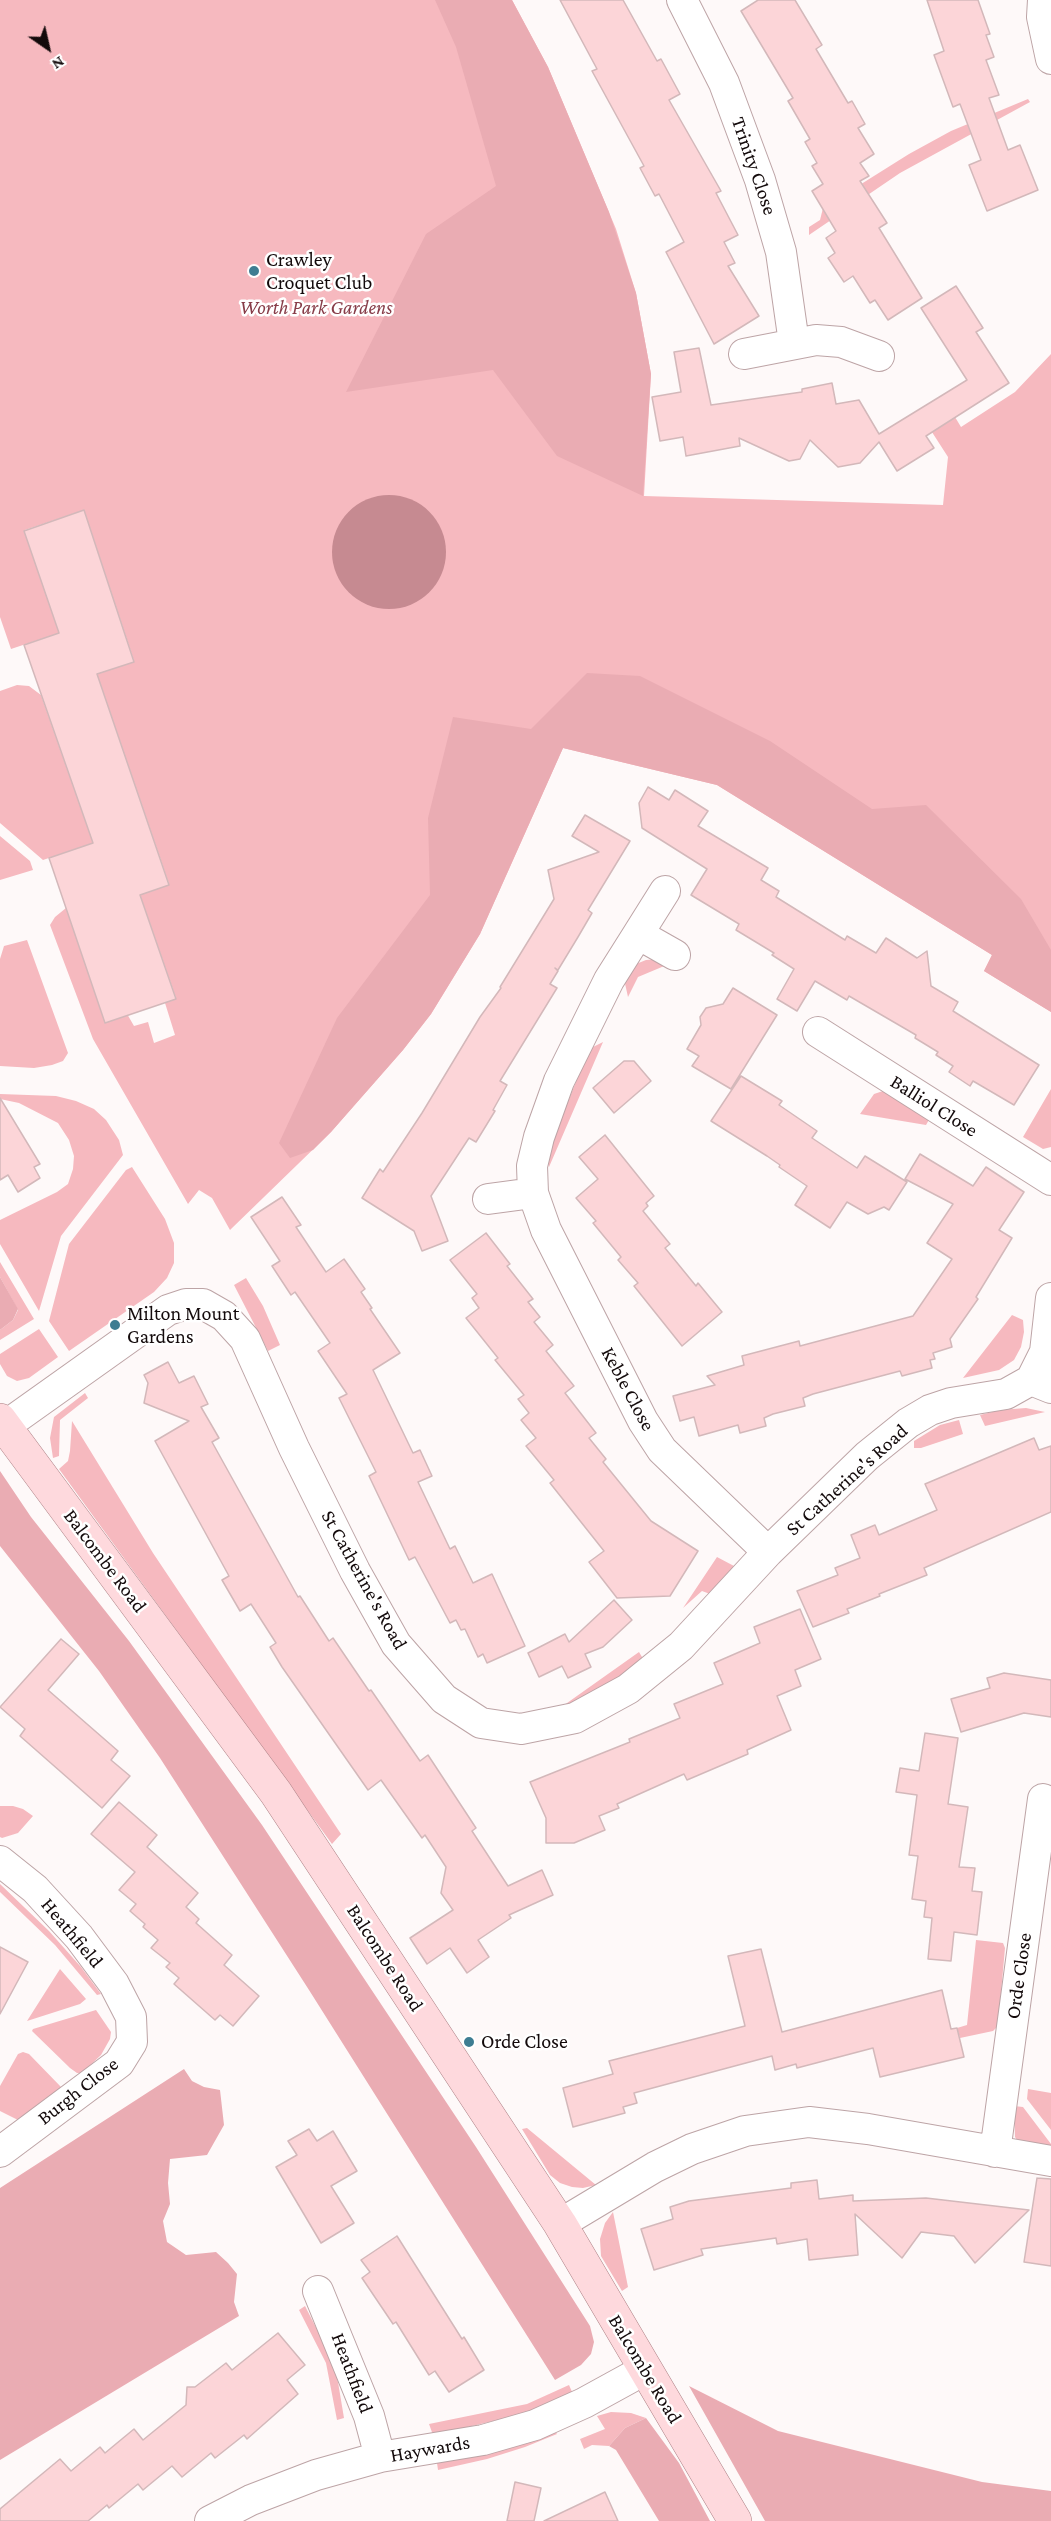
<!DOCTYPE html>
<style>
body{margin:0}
#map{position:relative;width:1051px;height:2521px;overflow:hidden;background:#fef9f9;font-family:"Crimson Pro",serif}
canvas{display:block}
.north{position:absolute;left:18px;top:18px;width:60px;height:60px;-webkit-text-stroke:4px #fff;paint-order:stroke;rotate:146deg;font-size:16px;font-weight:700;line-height:24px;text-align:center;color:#130a0b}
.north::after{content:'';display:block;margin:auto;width:21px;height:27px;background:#130a0b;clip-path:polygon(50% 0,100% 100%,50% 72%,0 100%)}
</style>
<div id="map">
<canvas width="1051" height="2521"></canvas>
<div class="north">N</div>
</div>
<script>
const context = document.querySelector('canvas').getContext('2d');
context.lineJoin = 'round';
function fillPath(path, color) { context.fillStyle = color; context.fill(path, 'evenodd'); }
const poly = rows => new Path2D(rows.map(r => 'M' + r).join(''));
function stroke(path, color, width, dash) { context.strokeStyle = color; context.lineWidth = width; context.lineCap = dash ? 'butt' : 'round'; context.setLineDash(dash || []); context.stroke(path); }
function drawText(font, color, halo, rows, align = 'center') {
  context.font = font + ' "Crimson Pro",serif'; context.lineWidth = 5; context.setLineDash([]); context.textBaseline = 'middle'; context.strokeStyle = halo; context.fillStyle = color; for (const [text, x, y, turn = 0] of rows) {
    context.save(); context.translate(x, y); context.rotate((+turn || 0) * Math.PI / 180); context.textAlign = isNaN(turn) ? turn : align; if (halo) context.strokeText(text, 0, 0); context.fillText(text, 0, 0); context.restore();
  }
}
const green = poly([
 [0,0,512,0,548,67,616,229,636,293,651,374,644,496,943,505,948,457,930,429,955,417,961,427,1015,392,1051,354,1051,1012,984,971,992,955,717,785,563,748,480,934,431,1014,403,1050,331,1132,230,1230,212,1198,199,1190,188,1204,93,1039,50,925,55,917,66,908,134,1026,148,1022,154,1043,175,1035,165,1003,176,998,140,895,169,884,97,674,134,661,84,510,25,530,59,633,11,649,0,617],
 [1028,99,1030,102,900,173,809,235,809,227,820,220,823,208,909,154,951,131],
 [17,685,29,686,41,695,93,843,43,860,0,823,0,691],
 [0,836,30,861,33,870,0,880],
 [27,940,68,1053,63,1061,52,1065,34,1068,0,1066,0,959,4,946],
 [658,959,669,964,638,977,628,997,624,979,636,964,646,960],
 [603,1042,549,1167,548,1163,552,1142,589,1049],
 [1051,1089,1051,1147,1043,1149,1023,1137],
 [886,1090,930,1118,926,1125,860,1114,874,1094],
 [0,1094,56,1096,76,1101,94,1109,106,1120,119,1140,123,1155,61,1236,39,1311,0,1244,0,1220,57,1192,68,1184,73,1169,74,1156,69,1140,58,1123,19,1103,0,1099],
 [132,1167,165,1219,174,1243,174,1263,167,1278,154,1292,69,1351,49,1321,69,1244,126,1170],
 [0,1262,34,1319,0,1340,0,1330,13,1320,18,1310,0,1277],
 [246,1278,263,1306,280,1345,268,1351,234,1285],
 [1012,1315,1023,1320,1024,1332,1021,1347,1014,1360,999,1370,963,1378],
 [39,1329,58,1357,29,1378,17,1381,7,1376,0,1364,0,1354],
 [85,1393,88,1398,60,1420,59,1456,53,1458,50,1438,54,1417],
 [1026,1408,1045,1412,985,1426,980,1415,1000,1410],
 [959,1420,963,1434,921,1448,914,1448,914,1441,940,1425],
 [72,1421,153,1553,341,1834,332,1844,59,1469,68,1461,70,1451],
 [717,1557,734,1566,732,1574,710,1594,702,1591,683,1608],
 [639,1652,645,1662,593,1697,560,1708],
 [0,1806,13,1806,23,1809,33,1816,18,1833,2,1838,0,1837],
 [0,1884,49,1931,81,1967,101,1994,97,1995,55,1945,0,1892],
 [976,1940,1003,1943,1005,1948,998,2026,993,2031,960,2038,957,2028,967,2025],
 [60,1969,86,1999,80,2004,27,2021],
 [96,2010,111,2032,110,2039,101,2055,82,2073,77,2073,70,2068,32,2031,33,2029],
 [23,2052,29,2054,62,2088,18,2120,0,2111,0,2086,18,2054],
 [1028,2089,1051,2093,1051,2130,1027,2099],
 [1014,2106,1023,2107,1051,2144,1051,2155,1021,2146,1015,2137],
 [527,2128,596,2185,583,2188,572,2187,560,2183,550,2175,522,2129],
 [613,2212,628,2287,622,2291,601,2256,600,2239,605,2223],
 [305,2306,332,2359,338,2382,344,2418,337,2420,326,2363,299,2310],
 [569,2385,573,2394,553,2404,515,2416,433,2435,429,2424,527,2404],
 [611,2412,631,2413,646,2418,625,2428,609,2446,592,2445,584,2449,580,2439,605,2429,597,2416],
 [554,2430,557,2434,525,2447,487,2459,438,2470,437,2463,486,2453]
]);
const forest = poly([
 [435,0,512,0,548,67,609,212,636,293,651,374,643,496,557,456,493,370,346,392,426,234,496,186,456,47],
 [587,673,640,676,770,741,872,809,926,805,1021,899,1051,950,1051,1012,984,971,992,955,717,785,563,748,480,934,431,1014,403,1050,331,1132,313,1150,290,1158,279,1143,337,1018,430,895,428,818,453,717,531,729],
 [0,1277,18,1309,13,1320,0,1330],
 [0,1471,31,1517,129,1641,262,1825,476,2147,590,2326,594,2342,591,2354,581,2365,555,2380,309,1990,160,1758,99,1671,0,1546],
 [184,2069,192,2081,204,2087,220,2090,224,2125,207,2155,170,2159,168,2183,170,2204,163,2221,167,2242,186,2255,216,2252,228,2263,237,2274,234,2302,239,2316,0,2460,0,2188],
 [689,2386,778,2431,982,2482,1051,2491,1051,2521,765,2521],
 [646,2418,679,2463,710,2521,659,2521,616,2450,609,2446,625,2428]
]);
const water = poly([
 '332 552a57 57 0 1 1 114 0a57 57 0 1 1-114 0Z'
]);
const building = poly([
 [560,0,623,0,657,61,661,59,680,94,669,100,721,191,716,193,738,235,724,242,735,263,728,266,759,316,714,344,666,252,684,242,659,194,655,196,640,168,644,166,592,71,597,69,560,0],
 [758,0,795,0,822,45,816,49,848,103,852,101,865,124,858,128,874,154,860,163,869,176,860,181,887,223,879,228,922,298,888,320,875,300,870,303,853,276,844,282,828,258,835,253,826,238,836,231,812,191,823,184,812,166,817,163,805,142,810,139,788,101,793,98,741,11,758,0],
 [927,0,978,0,990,34,986,35,994,57,986,60,999,95,989,98,1008,150,1020,145,1038,190,987,211,969,165,981,160,960,104,953,107,934,55,944,51,927,0],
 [956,286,983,328,976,332,1009,383,926,436,934,448,897,471,879,442,860,463,838,467,810,440,800,459,789,461,739,438,740,446,686,456,683,437,660,441,652,397,681,392,674,352,699,348,711,405,802,392,802,389,832,383,836,404,859,400,879,434,967,380,921,308,956,286],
 [84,510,134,662,97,674,169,885,140,895,176,999,105,1023,49,858,93,843,24,645,59,633,24,531,84,510],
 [648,787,669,800,675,790,708,811,698,826,768,868,761,880,779,891,776,897,845,940,847,936,876,953,886,938,917,958,927,951,931,986,958,1002,953,1011,1039,1065,1014,1105,973,1081,970,1086,949,1072,953,1066,936,1055,938,1052,915,1038,916,1035,849,996,847,1000,815,981,797,1011,777,999,794,969,772,955,774,953,736,930,739,924,691,895,707,869,642,828,639,803,648,787],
 [585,815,630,841,588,910,592,913,578,937,558,970,555,968,558,971,550,984,557,988,500,1081,507,1085,493,1110,495,1111,476,1142,469,1138,431,1196,448,1241,422,1251,414,1231,362,1198,380,1169,383,1172,422,1113,480,1017,501,988,500,987,554,899,548,870,599,852,572,836,585,815],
 [733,988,777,1015,731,1089,692,1066,699,1056,687,1049,701,1025,700,1017,706,1008,723,1004,733,988],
 [624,1061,634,1061,651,1081,614,1113,593,1088,624,1061],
 [741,1076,782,1101,779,1105,817,1131,812,1138,857,1168,865,1156,907,1182,889,1210,884,1207,868,1214,847,1202,830,1228,795,1205,807,1186,779,1167,780,1165,767,1156,711,1121,741,1076],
 [0,1098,40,1164,34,1167,40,1178,18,1192,8,1175,0,1180,0,1098],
 [605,1135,654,1196,646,1203,648,1206,643,1211,670,1244,665,1248,696,1286,698,1283,722,1312,682,1346,634,1286,638,1283,618,1260,621,1257,593,1223,596,1221,576,1198,598,1179,579,1157,605,1135],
 [920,1154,973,1186,986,1167,1024,1192,999,1230,1012,1238,976,1297,978,1299,950,1339,952,1347,933,1353,935,1359,930,1360,932,1368,902,1376,900,1371,813,1394,803,1398,805,1406,773,1414,764,1418,766,1426,740,1433,738,1425,699,1436,694,1417,680,1421,673,1396,715,1385,707,1376,744,1365,742,1356,799,1341,800,1346,913,1316,952,1259,927,1243,953,1204,905,1179,920,1154],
 [282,1197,301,1225,296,1227,326,1272,344,1259,365,1289,361,1292,372,1308,370,1309,400,1353,373,1370,413,1453,420,1450,432,1476,418,1482,450,1549,455,1546,473,1583,492,1574,525,1646,487,1663,483,1654,478,1657,465,1629,461,1630,456,1620,450,1623,415,1557,409,1560,369,1476,376,1472,339,1398,347,1394,318,1351,330,1343,295,1292,291,1295,272,1266,280,1261,251,1217,282,1197],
 [486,1233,510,1264,507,1266,533,1299,528,1302,540,1317,534,1322,553,1345,546,1351,574,1386,565,1393,596,1433,589,1438,606,1459,603,1462,651,1521,698,1551,670,1596,617,1598,589,1562,604,1551,550,1483,554,1480,526,1446,536,1438,521,1420,529,1413,518,1399,524,1395,495,1360,498,1358,466,1318,479,1308,472,1298,477,1294,450,1260,486,1233],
 [168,1362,179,1383,194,1376,208,1404,201,1407,219,1438,212,1442,298,1597,300,1596,329,1641,333,1638,369,1691,371,1690,420,1761,428,1755,476,1828,472,1831,508,1886,542,1870,553,1895,509,1915,511,1918,478,1940,489,1957,467,1973,450,1948,427,1964,410,1938,453,1910,441,1893,446,1867,425,1835,422,1838,381,1780,368,1790,282,1667,270,1647,276,1643,251,1604,240,1611,222,1580,229,1576,155,1441,189,1421,144,1403,148,1383,144,1375,168,1362],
 [1034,1438,1039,1450,1051,1446,1051,1512,924,1568,927,1575,879,1594,880,1596,847,1609,849,1613,813,1627,797,1591,838,1575,835,1568,860,1558,851,1535,875,1525,879,1535,937,1510,925,1484,1034,1438],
 [614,1600,632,1620,603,1647,585,1654,591,1667,568,1678,562,1666,539,1677,528,1653,565,1634,569,1642,614,1600],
 [800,1609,821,1659,795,1670,801,1686,777,1696,791,1730,747,1750,748,1754,687,1780,684,1774,617,1804,619,1808,599,1816,605,1830,574,1843,546,1843,546,1818,530,1782,630,1742,629,1739,680,1718,674,1704,723,1684,714,1663,760,1643,754,1627,800,1609],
 [61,1639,79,1654,48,1690,118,1751,111,1760,130,1776,102,1808,20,1736,25,1729,0,1707,61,1639],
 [1004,1673,1051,1680,1051,1717,1024,1713,961,1732,951,1699,990,1688,987,1678,1004,1673],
 [925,1733,958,1738,948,1804,968,1807,959,1867,975,1868,972,1891,982,1892,977,1935,954,1932,951,1961,928,1959,932,1918,924,1917,926,1901,912,1899,918,1856,909,1855,917,1795,896,1792,900,1768,919,1771,925,1733],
 [119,1802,157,1835,147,1847,198,1893,186,1907,199,1919,196,1923,232,1955,224,1965,259,1996,233,2026,220,2015,215,2020,174,1984,179,1978,166,1967,170,1963,151,1948,158,1940,143,1927,145,1924,130,1911,136,1904,119,1890,135,1872,91,1834,119,1802],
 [0,1947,28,1962,0,2014,0,1947],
 [761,1949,782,2032,942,1990,951,2029,957,2028,964,2057,880,2077,873,2048,797,2068,796,2064,775,2070,772,2056,634,2093,637,2103,623,2107,625,2113,573,2127,563,2088,613,2074,609,2061,745,2026,728,1956,761,1949],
 [309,2129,317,2141,333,2131,357,2171,331,2186,354,2223,321,2243,276,2167,297,2155,288,2141,309,2129],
 [1037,2178,1051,2179,1051,2266,1024,2262,1037,2178],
 [817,2180,819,2199,853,2195,853,2201,926,2198,1029,2210,975,2263,954,2236,921,2232,902,2258,855,2214,858,2255,809,2260,807,2239,777,2244,776,2238,701,2249,703,2255,654,2270,641,2229,673,2219,670,2207,689,2201,791,2188,791,2183,817,2180],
 [397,2236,462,2339,464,2337,484,2370,449,2392,435,2371,429,2375,396,2322,393,2324,362,2278,370,2272,361,2260,397,2236],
 [278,2333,305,2365,287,2380,298,2394,247,2439,244,2435,215,2458,211,2453,182,2477,172,2466,143,2490,138,2484,109,2508,107,2505,88,2521,0,2521,0,2509,60,2459,71,2471,100,2447,105,2453,134,2429,143,2440,186,2405,187,2387,195,2387,226,2363,232,2370,278,2333],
 [515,2482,541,2488,534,2521,507,2521,515,2482],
 [605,2492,618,2521,544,2521,605,2492]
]);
const minor = poly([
 [682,0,724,83,760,180,781,252,794,343],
 [1043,0,1042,17,1051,59],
 [744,354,816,340,841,342,879,356],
 [665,891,638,934,675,955],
 [818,1032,1051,1180],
 [533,1193,532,1166,539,1137,559,1081,609,980,638,934],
 [488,1199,533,1193,546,1230,643,1421,662,1450,768,1552],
 [1031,1380,1045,1352,1051,1298],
 [5,1426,168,1310,186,1304,203,1304,224,1316,245,1339,294,1448,355,1571,396,1644,444,1699,481,1723,521,1729,575,1718,628,1689,681,1646,768,1552,867,1456,908,1423,930,1410,951,1403,1006,1394,1031,1380,1051,1388],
 [0,1861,35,1889,79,1937,114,1984,131,2017,132,2042,119,2063,0,2152],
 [995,2152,1043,1799],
 [560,2224,655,2167,692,2149,745,2131,809,2122,868,2129,1051,2161],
 [318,2291,369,2416,380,2457],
 [210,2521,251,2500,316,2475,380,2457,483,2440,535,2425,584,2403,646,2369]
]);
const major = poly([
 [0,1420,276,1793,560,2224,735,2521]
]);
const markers = [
 [254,271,6,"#3e7d92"],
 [115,1325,6,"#3e7d92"],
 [469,2042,6,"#3e7d92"]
];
const streetNames = [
 ["Trinity Close",754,166,71],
 ["Balliol Close",934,1106,32],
 ["Keble Close",628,1389,62],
 ["St Catherine's Road",847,1480,-42],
 ["Balcombe Road",105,1561,53],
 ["St Catherine's Road",364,1580,61],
 ["Heathfield",72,1933,50],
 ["Balcombe Road",385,1958,57],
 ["Orde Close",1019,1976,-82],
 ["Burgh Close",78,2091,-38],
 ["Balcombe Road",645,2369,59],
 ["Heathfield",352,2373,69],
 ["Haywards",430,2449,-10]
];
const poiNames = [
 ["Crawley",266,260],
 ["Croquet Club",266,283],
 ["Milton Mount",127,1314],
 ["Gardens",127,1337],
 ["Orde Close",481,2042]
];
const parkNames = [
 ["Worth Park Gardens",316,308]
];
fillPath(green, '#f6b9bf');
fillPath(forest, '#eaacb3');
fillPath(water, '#c68a91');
fillPath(building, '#fcd5d8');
stroke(building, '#d3b8ba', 1.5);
stroke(minor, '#bda4a6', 32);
stroke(major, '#ac8085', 34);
stroke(minor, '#fff', 30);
stroke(major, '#fed9dd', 33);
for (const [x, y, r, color] of markers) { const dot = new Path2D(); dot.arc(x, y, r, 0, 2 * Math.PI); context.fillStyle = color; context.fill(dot); stroke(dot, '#fff', 2); }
drawText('20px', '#130a0b', '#fff', streetNames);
drawText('20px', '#130a0b', '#fff', poiNames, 'left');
drawText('italic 20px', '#873c48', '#fff', parkNames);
</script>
